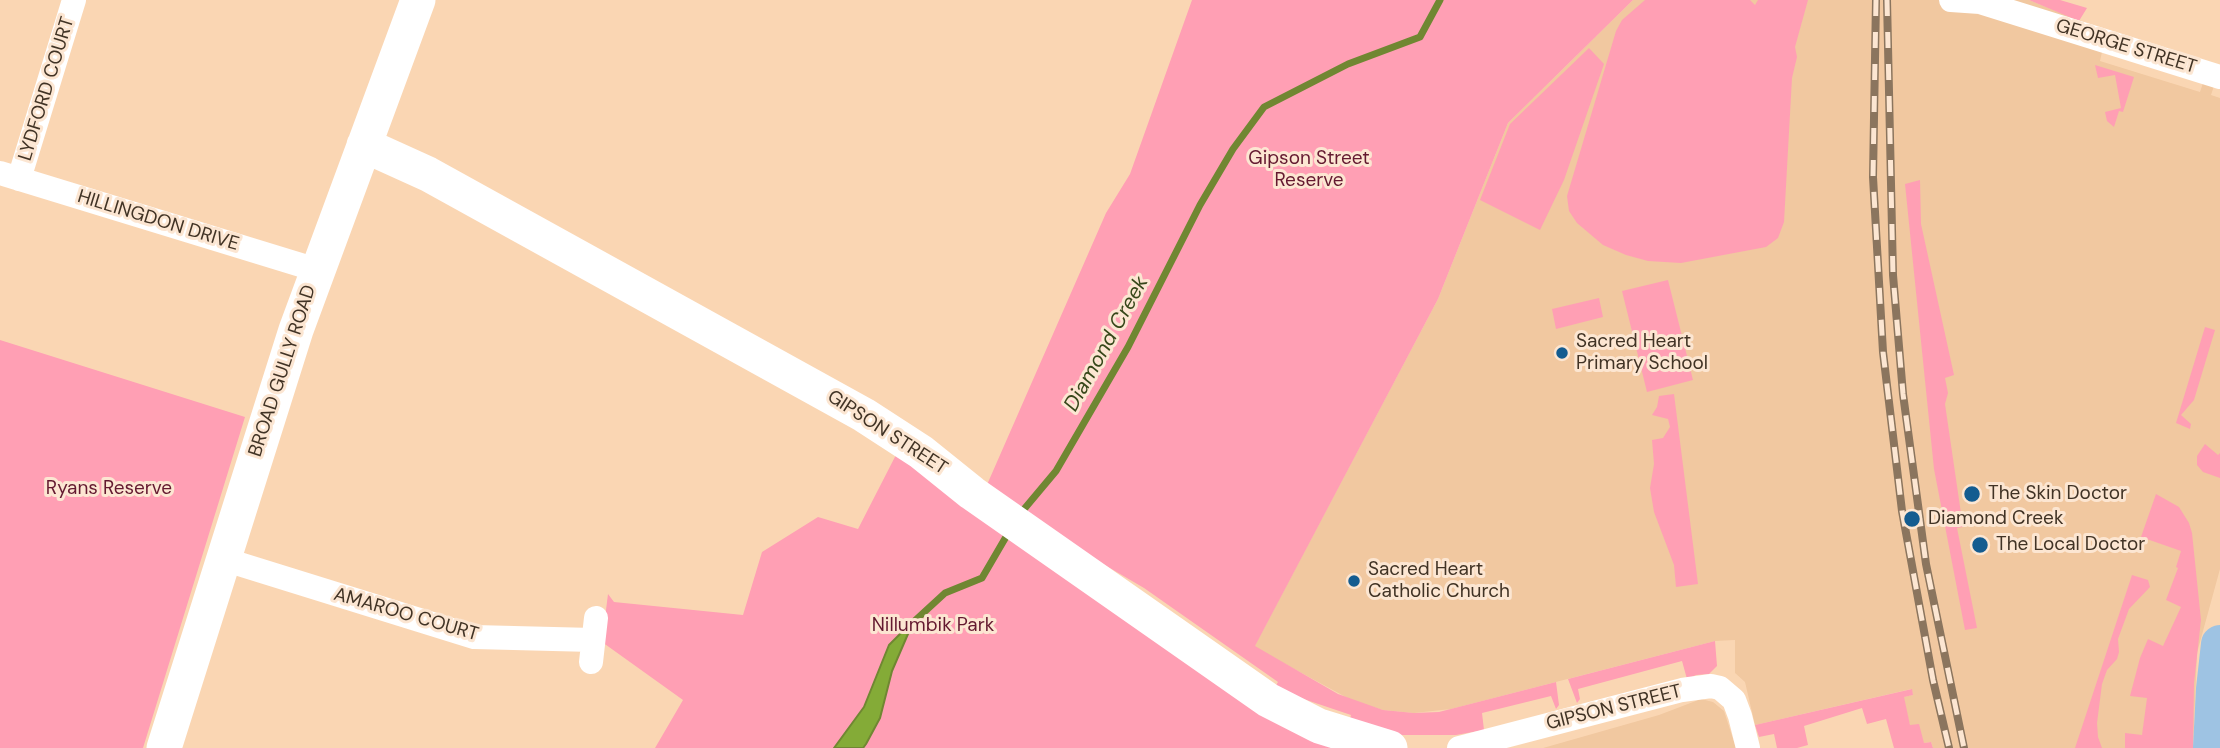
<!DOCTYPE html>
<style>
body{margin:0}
canvas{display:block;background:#fad6b3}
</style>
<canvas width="2220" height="748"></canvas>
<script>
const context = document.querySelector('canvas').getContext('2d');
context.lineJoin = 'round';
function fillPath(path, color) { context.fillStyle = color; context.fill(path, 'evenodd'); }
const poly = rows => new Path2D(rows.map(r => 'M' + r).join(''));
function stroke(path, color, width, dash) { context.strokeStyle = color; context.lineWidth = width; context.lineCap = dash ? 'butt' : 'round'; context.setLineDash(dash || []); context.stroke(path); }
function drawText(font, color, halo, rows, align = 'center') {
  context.font = font + ' "DM Sans",sans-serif'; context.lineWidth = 6; context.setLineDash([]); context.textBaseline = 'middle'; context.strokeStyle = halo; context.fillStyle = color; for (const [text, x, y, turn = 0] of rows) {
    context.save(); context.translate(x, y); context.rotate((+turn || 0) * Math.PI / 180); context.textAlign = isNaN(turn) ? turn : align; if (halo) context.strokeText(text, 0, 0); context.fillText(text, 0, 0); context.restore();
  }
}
const built = poly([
 [1633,0,2029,0,2084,22,2102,52,2100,61,2200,92,2203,83,2214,86,2211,95,2220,98,2220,569,2197,653,2193,748,1933,748,1931,742,1924,743,1910,726,1903,697,1913,695,1911,689,1755,725,1745,682,1735,673,1735,640,1715,641,1451,709,1414,713,1383,710,1353,701,1254,647,1438,299,1508,123],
 [1701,699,1713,702,1724,711,1736,748,1543,748,1659,715]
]);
const green = poly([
 [1192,0,1633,0,1508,123,1438,299,1255,646,1338,694,1383,710,1414,713,1439,712,1556,682,1559,705,1556,709,1551,696,1482,713,1484,730,1456,735,1401,735,1349,723,1351,715,1274,689,1278,682,1144,588,1062,540,986,487,1106,213,1130,174],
 [1645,0,1750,0,1755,5,1758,0,1808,0,1795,47,1797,57,1792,78,1784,222,1778,238,1766,247,1681,263,1648,261,1626,255,1603,245,1577,223,1569,211,1567,196,1616,31,1622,20],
 [2029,0,2060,0,2087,8,2079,21],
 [1589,48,1604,64,1564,180,1540,230,1480,200,1510,124],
 [2095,65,2134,77,2123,112,2119,111,2114,127,2107,121,2105,112,2121,108,2115,75,2098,78],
 [1920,180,1921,224,1954,375,1945,378,1948,393,1945,404,1963,527,1957,528,1977,628,1965,630,1934,469,1905,184],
 [1668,280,1693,380,1647,392,1622,291],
 [1599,298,1603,317,1556,329,1552,309],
 [2205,327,2215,330,2194,400,2181,415,2191,424,2190,429,2176,423],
 [0,340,245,417,143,748,0,748],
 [1674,394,1698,584,1676,587,1674,565,1654,512,1650,488,1654,464,1652,440,1663,438,1670,427,1668,419,1652,415,1657,407,1659,396],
 [2205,444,2218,455,2220,453,2220,478,2203,472,2197,465,2197,456],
 [899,449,1347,748,655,748,683,700,602,642,608,594,614,602,743,615,762,552,818,517,858,529],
 [2156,494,2179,507,2189,523,2192,533,2201,620,2194,683,2193,748,2125,748,2125,733,2142,735,2147,698,2130,696,2140,658,2148,639,2163,646,2181,607,2166,600,2178,568,2176,567,2181,551,2141,537],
 [2132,575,2148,580,2150,587,2129,609,2118,639,2119,652,2117,659,2107,670,2102,684,2097,723,2098,737,2102,748,2075,748],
 [1715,641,1717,666,1709,674,1696,675,1687,679,1682,661,1578,689,1580,699,1577,703,1568,679],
 [1912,689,1913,695,1904,697,1910,725,1919,724,1924,743,1931,742,1933,748,1894,748,1886,719,1867,724,1862,708,1804,726,1808,745,1797,748,1777,748,1774,734,1759,737,1755,725]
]);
const water = poly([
 [914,620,892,671,880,718,866,744,863,748,834,748,864,707,889,645,914,620]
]);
const stream = poly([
 [1020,514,1056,471,1128,347,1200,205,1233,149,1264,107,1348,64,1420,37,1440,0],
 [908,627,945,593,982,578,1010,530]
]);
const street = poly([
 [1951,0,1980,2,2220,77],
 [0,173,317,270],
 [19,179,74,0],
 [223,559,474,637,593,640],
 [591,662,596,618],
 [1459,748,1682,690,1711,686,1720,688,1734,700,1740,716,1748,748]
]);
const secondary = poly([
 [364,145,428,174,864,415,921,452,972,493,1268,700,1319,726,1390,748],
 [164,748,296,330,418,0]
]);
const primary = poly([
 [2212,748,2215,689,2220,644]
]);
const rail = poly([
 [1876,0,1873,177,1883,352,1902,511,1933,680,1949,748],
 [1887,0,1893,275,1903,394,1926,564,1964,748]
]);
const markers = [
 [1562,353,7,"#145c90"],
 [1972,494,9,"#145c90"],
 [1912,519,9,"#145c90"],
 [1980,545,9,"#145c90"],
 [1354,581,7,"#145c90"]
];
const streetNames = [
 ["GEORGE STREET",2126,47,17],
 ["LYDFORD COURT",47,89,-73],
 ["HILLINGDON DRIVE",158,221,17],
 ["BROAD GULLY ROAD",283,371,-72],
 ["GIPSON STREET",887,433,33],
 ["AMAROO COURT",406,615,16],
 ["GIPSON STREET",1614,708,-14]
];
const parkNames = [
 ["Gipson Street",1309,159],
 ["Reserve",1309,181],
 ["Ryans Reserve",109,489],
 ["Nillumbik Park",933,626]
];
const poiNames = [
 ["Sacred Heart",1576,342],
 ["Primary School",1576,364],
 ["The Skin Doctor",1988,494],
 ["Diamond Creek",1928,519],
 ["The Local Doctor",1996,545],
 ["Sacred Heart",1368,570],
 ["Catholic Church",1368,592]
];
const waterNames = [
 ["Diamond Creek",1107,344,-61]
];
fillPath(built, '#f1c8a0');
fillPath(green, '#ff9fb4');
fillPath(water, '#84ab37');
stroke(water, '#708732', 2);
stroke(stream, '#708732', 7);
stroke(street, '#fff', 24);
stroke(secondary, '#fff', 35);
stroke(primary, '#9ec3e3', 38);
stroke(rail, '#8b755e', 8);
stroke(rail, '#fce6d2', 5, [16]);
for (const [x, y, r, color] of markers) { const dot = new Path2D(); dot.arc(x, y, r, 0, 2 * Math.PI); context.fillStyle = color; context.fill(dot); stroke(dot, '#fce6d2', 2.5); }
drawText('19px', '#413325', '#fce6d2', streetNames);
drawText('19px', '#641930', '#fce6d2', parkNames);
drawText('19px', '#413325', '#fce6d2', poiNames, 'left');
drawText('italic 21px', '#37471a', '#fce6d2', waterNames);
</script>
